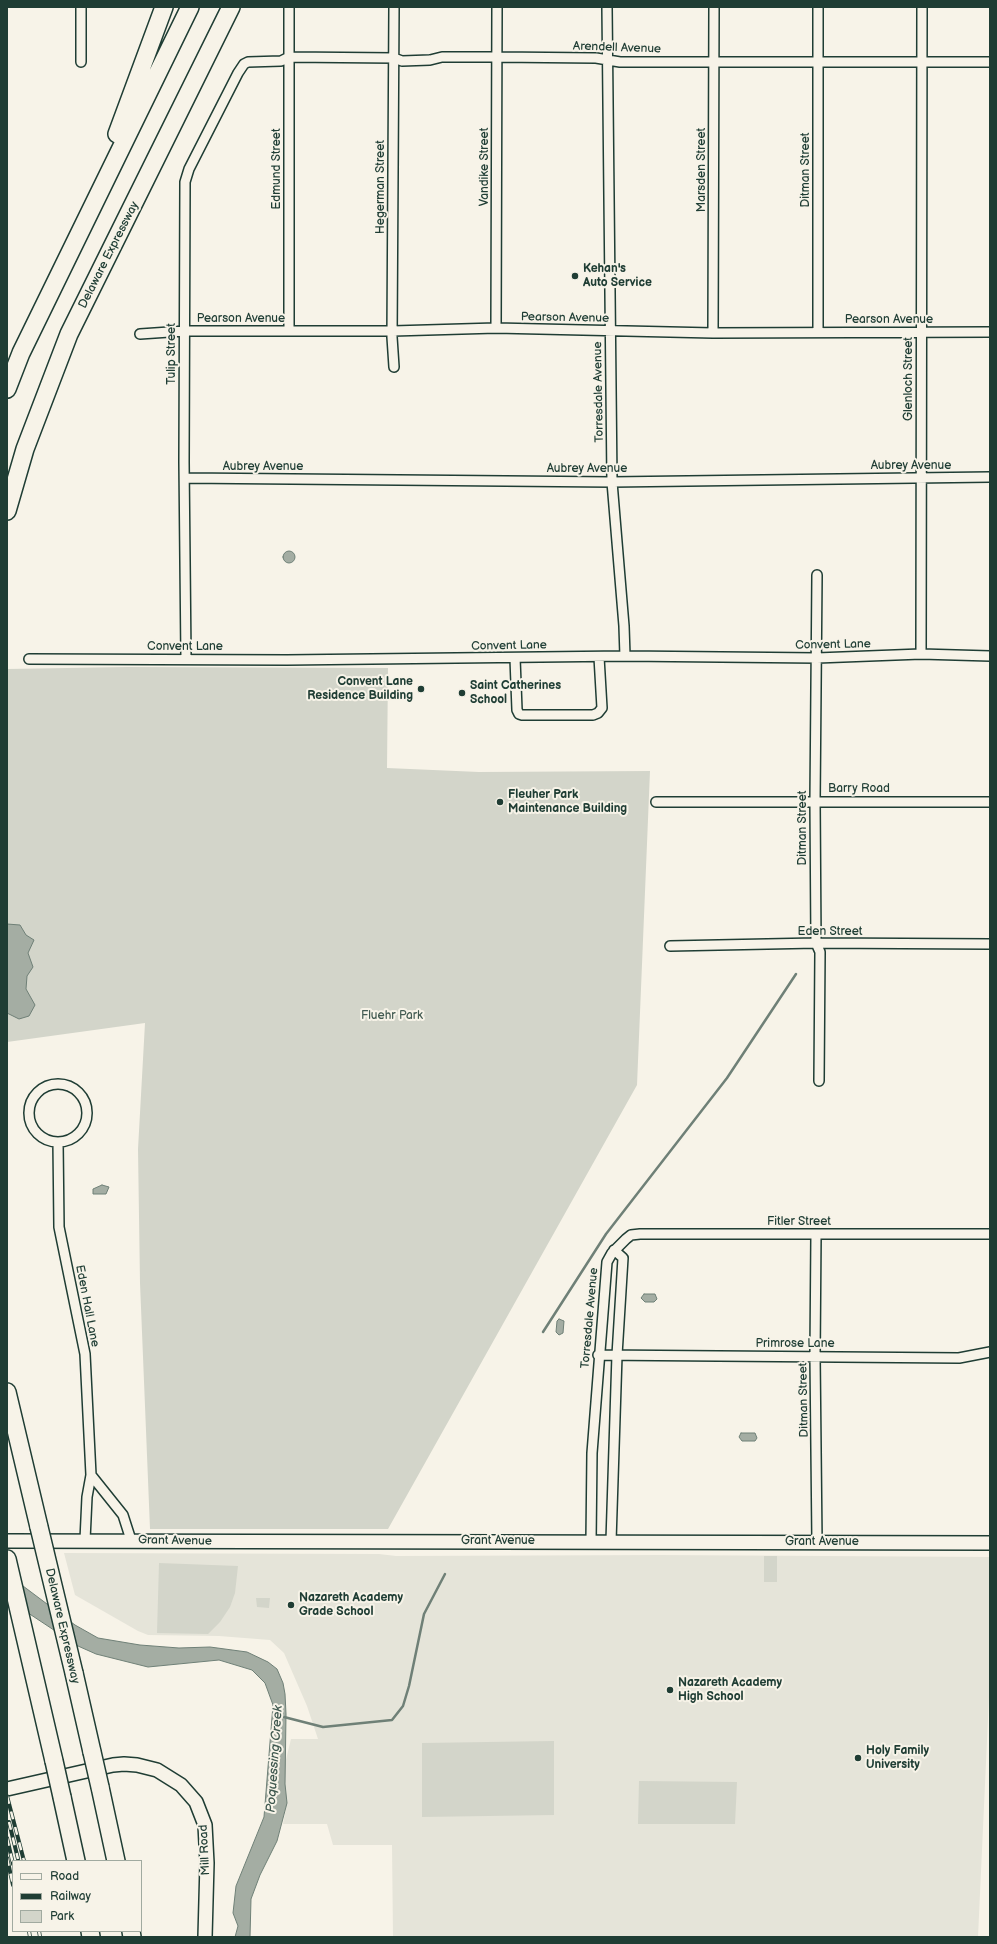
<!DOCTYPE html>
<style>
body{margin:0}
#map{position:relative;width:997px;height:1944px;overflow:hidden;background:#f7f3e8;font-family:"Balsamiq Sans",sans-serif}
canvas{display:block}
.frame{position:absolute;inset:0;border:8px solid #1f3d34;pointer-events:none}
.legend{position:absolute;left:12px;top:1860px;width:130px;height:72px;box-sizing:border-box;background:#f7f3e8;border:1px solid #a1aaa0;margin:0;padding:5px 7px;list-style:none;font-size:12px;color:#1f3d34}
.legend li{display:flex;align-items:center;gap:8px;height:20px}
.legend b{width:20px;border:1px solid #a1aaa0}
</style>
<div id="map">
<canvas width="997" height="1944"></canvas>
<div class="frame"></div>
<ul class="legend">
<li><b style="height:5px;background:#f7f3e8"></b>Road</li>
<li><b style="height:5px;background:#1f3d34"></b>Railway</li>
<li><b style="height:11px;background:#d3d5ca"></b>Park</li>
</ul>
</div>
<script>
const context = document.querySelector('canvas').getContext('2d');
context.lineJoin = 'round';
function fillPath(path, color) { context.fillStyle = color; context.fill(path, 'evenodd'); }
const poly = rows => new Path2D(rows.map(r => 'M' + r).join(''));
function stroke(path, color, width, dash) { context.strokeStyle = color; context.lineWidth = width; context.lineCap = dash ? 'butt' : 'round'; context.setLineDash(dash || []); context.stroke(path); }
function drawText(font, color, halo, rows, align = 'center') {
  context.font = font + ' "Balsamiq Sans",sans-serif'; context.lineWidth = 4; context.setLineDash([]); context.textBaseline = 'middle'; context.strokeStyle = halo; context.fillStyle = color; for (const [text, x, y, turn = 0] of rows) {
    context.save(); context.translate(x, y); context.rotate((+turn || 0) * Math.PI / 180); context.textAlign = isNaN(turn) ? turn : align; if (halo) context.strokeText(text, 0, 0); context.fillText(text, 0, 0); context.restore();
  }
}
const built = poly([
 [64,1553,379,1554,396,1556,660,1555,990,1557,990,1675,978,1937,393,1937,392,1845,333,1845,327,1824,283,1824,286,1808,284,1801,282,1776,291,1739,318,1739,307,1706,284,1653,270,1640,219,1636,148,1635,138,1631,75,1595]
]);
const green = poly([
 [127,667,388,668,387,768,479,772,650,771,637,1085,388,1529,150,1529,140,1283,138,1149,145,1023,7,1042,7,669],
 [764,1556,777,1556,777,1582,764,1582],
 [159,1563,238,1566,235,1593,230,1607,220,1622,208,1634,157,1633],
 [256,1598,270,1598,269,1608,257,1607],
 [554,1741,554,1815,422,1817,422,1743],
 [639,1781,737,1782,735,1824,638,1824]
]);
const water = poly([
 '283 557a6 6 0 1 1 12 0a6 6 0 1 1-12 0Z',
 [7,924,20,925,26,935,34,940,28,953,33,967,27,976,26,989,35,1005,29,1016,19,1019,7,1013,7,924],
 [102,1185,109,1187,106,1194,93,1194,93,1189,102,1185],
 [644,1294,655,1294,657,1299,654,1302,645,1302,641,1298,644,1294],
 [559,1319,564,1321,563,1333,559,1335,556,1332,557,1321,559,1319],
 [741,1433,755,1433,757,1438,755,1441,742,1441,739,1437,741,1433],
 [7,1574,75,1625,98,1638,140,1645,179,1648,210,1647,247,1652,268,1662,277,1669,283,1683,285,1694,286,1714,285,1784,287,1803,277,1841,260,1875,251,1899,250,1937,235,1937,238,1926,233,1913,236,1886,264,1817,273,1705,265,1683,252,1670,219,1660,148,1667,96,1654,78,1646,7,1599,7,1574]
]);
const stream = poly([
 [543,1332,606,1234,727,1078,796,974],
 [284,1717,323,1727,392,1720,403,1706,409,1686,424,1614,445,1574]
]);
const street = poly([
 [81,7,81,62],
 [289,7,289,331],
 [394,7,392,337,394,367],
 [607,7,612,482,624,626,625,656],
 [496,328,497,7],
 [818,332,818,7],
 [713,333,714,7],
 [140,334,184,331,393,331,496,328,713,333,990,332],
 [185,478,612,482,990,477],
 [817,575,815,801,816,943,820,952,819,1081],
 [921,654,922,7],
 [515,658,517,710,519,714,522,715,593,715,598,713,602,708,599,657],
 [29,659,287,660,625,656,817,658,921,654,990,656],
 [186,659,184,462,185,182,189,169,238,73,244,64,248,62,281,61,289,57,394,58,402,61,430,60,442,57,497,57,596,58,620,62,990,62],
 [656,802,990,802],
 [670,946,816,943,990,944],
 '29 1113a29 29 0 1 1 58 0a29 29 0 1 1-58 0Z',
 [58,1142,59,1227,85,1354,91,1475,123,1515,131,1540],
 [816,1234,815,1356,817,1542],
 [598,1355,959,1358,990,1352],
 [85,1540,87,1497,91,1475],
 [591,1541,592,1453,607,1262,612,1253,626,1239,631,1235,640,1234,990,1234],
 [611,1541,617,1355,623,1258,614,1250]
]);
const secondary = poly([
 [7,1541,990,1543],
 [7,1789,113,1765,124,1764,137,1765,157,1770,181,1785,196,1802,205,1825,207,1863,205,1937]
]);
const highway = poly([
 [117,134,164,7],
 [7,389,21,353,190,7],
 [7,511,25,449,69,334,231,7],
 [7,1392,39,1527],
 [7,1559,54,1761],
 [74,1673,92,1752],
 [100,1787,116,1861],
 [62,1797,76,1861],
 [90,1931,91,1937],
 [131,1931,132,1937]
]);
const rail = poly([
 [7,1796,24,1861],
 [9,1822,18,1859],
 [7,1838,13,1864],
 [7,1858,13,1885],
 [29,1931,30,1937],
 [39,1931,40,1937]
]);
const highwayBridge = poly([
 [39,1527,74,1673],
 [92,1752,100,1787],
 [54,1761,62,1797]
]);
const markers = [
 [575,276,4,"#1f3d34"],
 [421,689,4,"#1f3d34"],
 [462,693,4,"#1f3d34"],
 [500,802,4,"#1f3d34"],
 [291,1605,4,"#1f3d34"],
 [670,1690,4,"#1f3d34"],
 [858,1758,4,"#1f3d34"]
];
const streetNames = [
 ["Arendell Avenue",617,48,2],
 ["Vandike Street",485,167,-90],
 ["Edmund Street",277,169,-90],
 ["Marsden Street",702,170,-90],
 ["Ditman Street",806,170,-90],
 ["Hegerman Street",381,187,-90],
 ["Delaware Expressway",109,255,-63],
 ["Pearson Avenue",565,318,1],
 ["Pearson Avenue",241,319],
 ["Pearson Avenue",889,320],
 ["Tulip Street",172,354,-90],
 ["Glenloch Street",909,379,-90],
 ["Torresdale Avenue",599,392,-91],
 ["Aubrey Avenue",911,466],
 ["Aubrey Avenue",263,467],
 ["Aubrey Avenue",587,469],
 ["Convent Lane",833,645,-1],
 ["Convent Lane",509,646,-1],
 ["Convent Lane",185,647],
 ["Barry Road",859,789],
 ["Ditman Street",803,828,-90],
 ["Eden Street",830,932],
 ["Fitler Street",799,1222],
 ["Eden Hall Lane",87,1306,79],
 ["Torresdale Avenue",590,1318,-85],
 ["Primrose Lane",795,1344],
 ["Ditman Street",804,1400,-91],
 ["Grant Avenue",175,1541,1],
 ["Grant Avenue",498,1541],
 ["Grant Avenue",822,1542],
 ["Delaware Expressway",62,1626,77],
 ["Mill Road",205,1850,-93]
];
const poiNames = [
 ["Kehan's",583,269],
 ["Auto Service",583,283],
 ["Convent Lane",413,682,"right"],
 ["Residence Building",413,696,"right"],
 ["Saint Catherines",470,686],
 ["School",470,700],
 ["Fleuher Park",508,795],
 ["Maintenance Building",508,809],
 ["Nazareth Academy",299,1598],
 ["Grade School",299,1612],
 ["Nazareth Academy",678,1683],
 ["High School",678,1697],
 ["Holy Family",866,1751],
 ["University",866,1765]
];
const parkNames = [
 ["Fluehr Park",392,1016]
];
const waterNames = [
 ["Poquessing Creek",275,1759,-86]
];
fillPath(built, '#e5e4d9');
fillPath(green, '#d3d5ca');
fillPath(water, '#a4ada3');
stroke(water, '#6f8077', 1);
stroke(stream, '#6f8077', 2.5);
stroke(street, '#1f3d34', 12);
stroke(secondary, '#1f3d34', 16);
stroke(highway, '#1f3d34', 20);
stroke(street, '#f7f3e8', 9);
stroke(secondary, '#f7f3e8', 13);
stroke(highway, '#f7f3e8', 17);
stroke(rail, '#1f3d34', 4);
stroke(rail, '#f7f3e8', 2.5, [8]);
stroke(highwayBridge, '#1f3d34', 20, []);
stroke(highwayBridge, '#f7f3e8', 17);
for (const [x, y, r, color] of markers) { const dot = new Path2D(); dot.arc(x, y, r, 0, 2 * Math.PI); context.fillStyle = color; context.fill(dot); stroke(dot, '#f7f3e8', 1.5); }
drawText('12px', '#1f3d34', '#f7f3e8', streetNames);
drawText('bold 12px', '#1f3d34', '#f7f3e8', poiNames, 'left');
drawText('12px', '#435b52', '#f7f3e8', parkNames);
drawText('italic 13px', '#405950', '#f7f3e8', waterNames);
</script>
